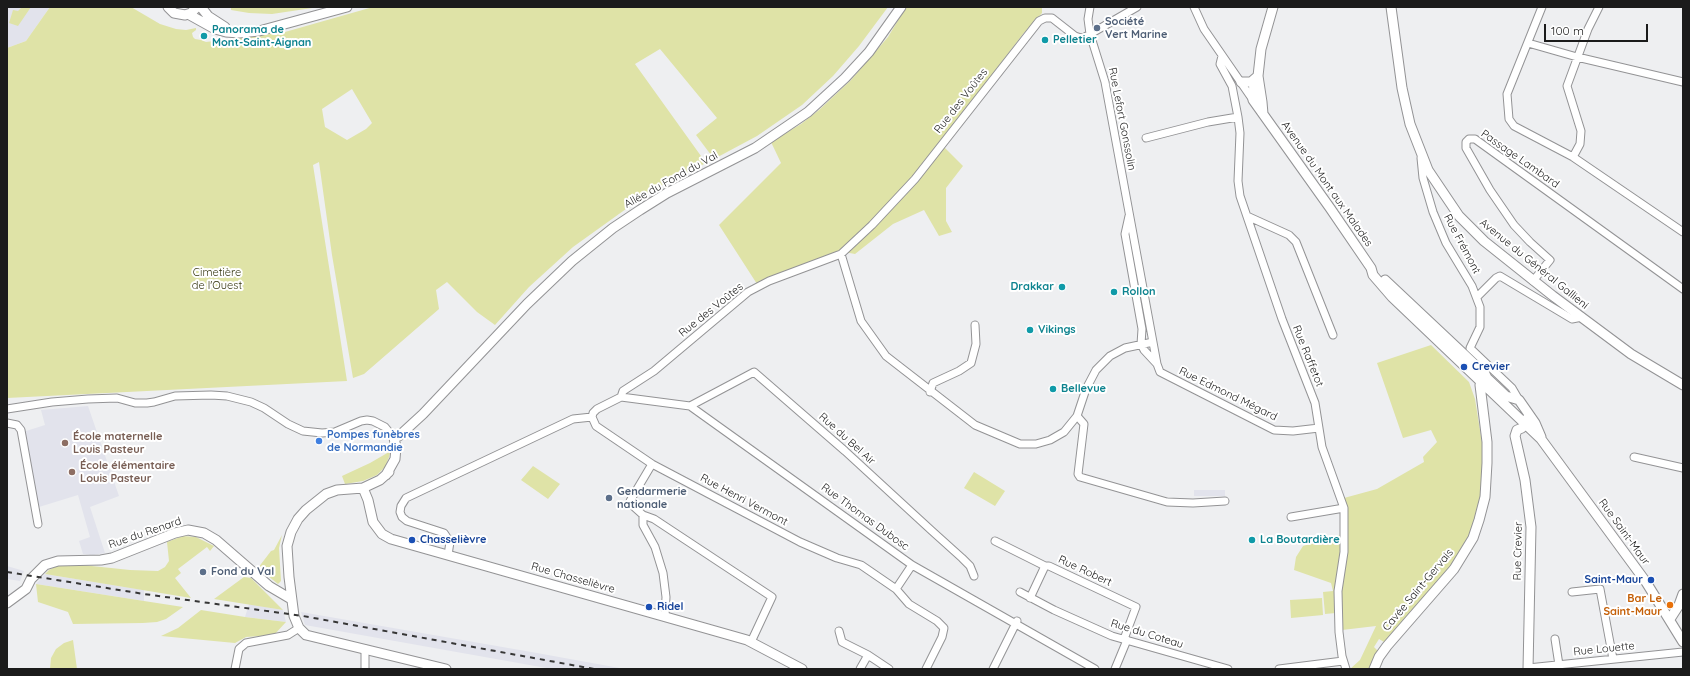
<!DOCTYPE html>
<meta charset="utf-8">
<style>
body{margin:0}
#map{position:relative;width:1690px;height:676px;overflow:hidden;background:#eeeff1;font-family:Quicksand,sans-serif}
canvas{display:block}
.frame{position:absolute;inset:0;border:8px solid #1b1b1b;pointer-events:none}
.scale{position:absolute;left:1544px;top:24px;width:104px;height:18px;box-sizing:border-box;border:2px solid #1b1b1b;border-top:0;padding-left:5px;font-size:12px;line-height:14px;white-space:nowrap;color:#1b1b1b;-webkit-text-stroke:3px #fff;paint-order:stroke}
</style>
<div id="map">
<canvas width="1690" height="676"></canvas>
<div class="frame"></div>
<div class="scale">100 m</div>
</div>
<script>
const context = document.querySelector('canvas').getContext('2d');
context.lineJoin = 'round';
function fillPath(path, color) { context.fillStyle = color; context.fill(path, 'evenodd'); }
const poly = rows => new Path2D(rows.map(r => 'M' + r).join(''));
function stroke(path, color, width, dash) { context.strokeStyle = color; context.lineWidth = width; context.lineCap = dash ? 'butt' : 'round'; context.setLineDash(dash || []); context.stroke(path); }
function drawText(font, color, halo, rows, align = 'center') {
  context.font = font + ' Quicksand,sans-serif'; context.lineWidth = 4; context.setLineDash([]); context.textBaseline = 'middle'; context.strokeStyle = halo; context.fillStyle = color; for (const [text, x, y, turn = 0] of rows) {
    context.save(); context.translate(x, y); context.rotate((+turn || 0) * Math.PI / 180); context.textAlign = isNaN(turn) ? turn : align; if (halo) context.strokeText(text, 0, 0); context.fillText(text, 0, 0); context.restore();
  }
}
const built = poly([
 [7,7,50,7,26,41,7,48],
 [88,406,119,496,90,507,105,553,93,555,83,554,79,541,90,537,78,495,39,507,23,432,45,425,41,410],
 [1194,490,1225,490,1225,496,1194,496],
 [7,566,24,571,20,581,7,579],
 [45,574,144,590,144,601,36,584],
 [249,604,283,610,286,622,245,617],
 [301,612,537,653,625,669,552,669,305,625]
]);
const green = poly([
 [22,7,31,7,18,26,9,23,13,10,18,11],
 [50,7,131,7,160,24,176,29,186,30,196,28,196,30,192,33,193,37,195,39,201,40,206,42,285,32,373,7,888,7,859,46,833,76,802,105,757,136,714,159,696,135,717,118,660,49,635,64,706,163,651,191,573,247,529,287,495,325,477,312,447,282,436,290,439,309,364,374,353,378,332,255,319,162,313,165,347,381,7,398,7,48,26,41],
 [352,89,372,123,366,129,347,140,325,127,322,109],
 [231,7,319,7,272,14,249,13,231,10],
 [906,7,1042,7,1042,13,1023,34,940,143,963,166,946,188,946,221,952,232,939,236,924,210,893,224,855,254,839,251,757,284,719,225,781,163,771,142,801,124,819,110,851,80,888,37],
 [1431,345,1469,382,1475,399,1483,449,1483,473,1480,497,1470,536,1451,567,1390,637,1384,642,1379,639,1374,647,1378,651,1370,669,1350,669,1360,660,1376,626,1342,630,1336,613,1325,614,1323,592,1333,591,1331,583,1294,570,1296,557,1303,546,1346,533,1344,498,1377,489,1424,462,1423,457,1437,442,1431,430,1403,438,1377,363],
 [389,452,390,453,389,457,385,467,377,475,363,481,345,484,342,476,370,463],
 [533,466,560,484,548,499,521,480],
 [974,472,1005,491,995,506,964,488],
 [282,535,279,548,281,581,278,584,258,568,271,551,274,550],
 [183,536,196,537,214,546,210,551,207,547,178,569,181,573,175,578,191,598,45,574,49,570,63,563,130,570,158,571,165,567,169,561,167,542],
 [244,577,251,578,283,610,214,599],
 [36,584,144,601,183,607,166,619,157,622,143,623,73,624,68,612,38,602],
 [1322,598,1323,615,1291,618,1290,600],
 [201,610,245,617,286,622,274,635,246,637,235,643,161,636,178,628],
 [73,640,77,669,50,669,51,658,56,649,64,643]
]);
const minor = poly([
 [1090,7,1088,19,1090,34,1105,82,1157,364],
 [1194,7,1204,29,1253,100],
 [1542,7,1507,94,1509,119,1514,126,1573,157],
 [1599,7,1588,29,1567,86,1581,131,1580,144,1573,157,1683,232],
 [1528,43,1577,57,1683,82],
 [1222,56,1220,64,1232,86,1238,117,1240,133,1238,181,1240,196,1282,319,1315,403,1322,447,1344,508,1344,552,1338,591,1339,632,1342,656,1346,669],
 [1146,138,1208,122,1238,117],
 [1421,158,1423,178,1433,212,1446,243,1472,286,1480,307,1480,327,1470,348,1512,388,1519,400],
 [1129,216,1125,234,1142,329,1141,344,1144,350,1157,364,1160,372,1274,430,1293,431,1319,428],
 [1247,216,1289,235,1296,242,1333,335],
 [841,254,861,321,886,356,975,425,1020,444,1036,444,1050,440,1064,432,1077,416,1086,389,1096,370,1110,356,1125,348,1153,342],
 [1533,281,1550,260,1530,242,1514,225,1490,190,1466,148,1466,142,1469,139,1475,139,1683,289],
 [1477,297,1496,278,1500,276,1572,319,1582,317],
 [930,392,933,383,959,371,971,363,976,344,975,325],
 [621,397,690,406,912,565,1095,669],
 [690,406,754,372,845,451,932,531,962,558,970,566,974,576],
 [7,409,52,402,88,399,117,398,135,403,147,403,154,402,175,396,211,395,227,396,251,402,264,408,288,424,303,431,322,433,335,432,361,421,367,420,373,421,385,427,394,438],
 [1077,416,1084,424,1078,474,1080,477,1167,502,1193,503,1225,501],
 [592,417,593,413,597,409,621,397,623,391,654,371,748,292,769,281,841,254,872,225,915,179,1039,21,1045,18,1052,18,1075,36,1081,38,1085,37,1137,7],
 [592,417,596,426,652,464,800,542,837,558,861,565,896,589],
 [7,423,17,425,21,430,38,524],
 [1634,457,1683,468],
 [652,464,630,501,633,506,643,515,654,519,772,597,751,642],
 [643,515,643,525,655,547,663,573,666,597,665,616],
 [1291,517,1344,508],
 [995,541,1045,566,1049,566,1136,607,1124,639],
 [448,555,450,542,444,533,407,521,402,517,400,512,401,506,406,498,573,419,592,417],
 [912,565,896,589,909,604,937,621,944,628,942,637,926,669],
 [1020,592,1054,610,1112,636,1228,669],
 [1572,592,1600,589,1613,659],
 [1030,598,1045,566],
 [839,631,842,642,868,655,889,669],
 [1555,639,1559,665],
 [365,649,365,669],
 [1528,668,1683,652],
 [235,669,239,649,246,643,288,635,299,628],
 [860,669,868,655],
 [993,669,1017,621],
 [1115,669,1127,640],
 [1279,669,1343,661]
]);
const tertiary = poly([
 [168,7,174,13,185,15,191,13,197,7],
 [201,7,208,16,225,27],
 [1391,7,1402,88,1410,124,1428,170,1459,216,1484,241,1553,296,1631,354,1683,385],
 [188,14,215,29,226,32,239,33,259,31,347,7],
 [1254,80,1253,100,1330,208,1371,268,1373,275,1392,297,1541,439,1646,582,1683,642],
 [1241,82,1251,82,1258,76],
 [1263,114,1262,102,1258,76,1261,49,1273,7],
 [1385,280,1485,374,1487,378,1506,396,1519,400,1535,423,1541,437],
 [389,472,380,480,363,488,337,490,326,494,306,510,298,519,291,532,287,546,289,577,294,616,299,628,306,635,446,669],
 [386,475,395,459,396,447,394,438,399,436,423,414,527,304,572,261,613,228,640,210,667,193,755,148,808,112,845,78,869,52,901,7],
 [363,488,368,500,373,522,382,534,391,539,747,640,802,669],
 [7,603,26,589,31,579,45,565,58,561,101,560,112,558,175,533,188,530,204,533,216,540,269,586,291,599],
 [1670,619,1679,605,1683,594],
 [1374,669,1379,657,1387,646,1454,569,1473,538,1479,520,1485,497,1487,463,1487,442,1480,385,1482,381],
 [1528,669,1531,527,1525,480,1515,436,1517,430,1522,428,1525,423,1529,415]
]);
const rail = poly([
 [7,572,144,594,303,616,594,669]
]);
const markers = [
 [1097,28,4,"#5c6f8a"],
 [204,36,4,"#0f9aa8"],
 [1045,40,4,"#0f9aa8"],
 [1062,287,4,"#0f9aa8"],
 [1114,292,4,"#0f9aa8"],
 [1030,330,4,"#0f9aa8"],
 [1464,367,4,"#1a4fb4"],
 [1053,389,4,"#0f9aa8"],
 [319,441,4,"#3f7fe0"],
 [65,443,4,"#8d6e63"],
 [72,472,4,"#8d6e63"],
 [609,498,4,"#5c6f8a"],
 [412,540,4,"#1a4fb4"],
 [1252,540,4,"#0f9aa8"],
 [203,572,4,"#5c6f8a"],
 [1651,580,4,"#1a4fb4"],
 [1670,605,4,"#e8710a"],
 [649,607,4,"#1a4fb4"]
];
const serviceNames = [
 ["Société",1105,22],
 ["Vert Marine",1105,35],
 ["Gendarmerie",617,492],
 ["nationale",617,505],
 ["Fond du Val",211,572]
];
const cultureNames = [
 ["Panorama de",212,30],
 ["Mont-Saint-Aignan",212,43],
 ["Pelletier",1053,40],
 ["Drakkar",1054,287,"right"],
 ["Rollon",1122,292],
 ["Vikings",1038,330],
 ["Bellevue",1061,389],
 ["La Boutardière",1260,540]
];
const streetNames = [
 ["Rue des Voûtes",961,101,-52],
 ["Rue Lefort Gonssolin",1122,119,79],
 ["Passage Lambard",1520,159,35],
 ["Allée du Fond du Val",671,180,-29],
 ["Avenue du Mont aux Malades",1327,184,55],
 ["Rue Frémont",1462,244,62],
 ["Avenue du Général Gallieni",1534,264,39],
 ["Rue des Voûtes",711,310,-39],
 ["Rue Raffetot",1308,356,68],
 ["Rue Edmond Mégard",1228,394,26],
 ["Rue du Bel Air",847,439,42],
 ["Rue Henri Vermont",744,500,28],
 ["Rue Thomas Dubosc",865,517,36],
 ["Rue Saint-Maur",1624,532,54],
 ["Rue du Renard",145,533,-19],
 ["Rue Crevier",1518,551,-89],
 ["Rue Robert",1085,571,25],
 ["Rue Chasselièvre",573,578,16],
 ["Cavée Saint-Gervais",1418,590,-50],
 ["Rue du Coteau",1147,634,17],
 ["Rue Louette",1604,649,-6]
];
const parkNames = [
 ["Cimetière",217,273],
 ["de l'Ouest",217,286]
];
const transitNames = [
 ["Crevier",1472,367],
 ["Chasselièvre",420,540],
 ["Saint-Maur",1643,580,"right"],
 ["Ridel",657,607]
];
const shopNames = [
 ["Pompes funèbres",327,435],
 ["de Normandie",327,448]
];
const educationNames = [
 ["École maternelle",73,437],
 ["Louis Pasteur",73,450],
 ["École élémentaire",80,466],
 ["Louis Pasteur",80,479]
];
const foodNames = [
 ["Bar Le",1662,599],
 ["Saint-Maur",1662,612]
];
fillPath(built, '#e2e3ec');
fillPath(green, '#dfe3a7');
stroke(minor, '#939395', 9);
stroke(tertiary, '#939395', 11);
stroke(minor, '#fff', 7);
stroke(tertiary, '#fff', 9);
stroke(rail, '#363636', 2, [5, 5]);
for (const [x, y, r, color] of markers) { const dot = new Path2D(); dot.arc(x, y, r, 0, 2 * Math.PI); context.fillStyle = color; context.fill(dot); stroke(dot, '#fff', 1.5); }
drawText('bold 11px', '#4e5e75', '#fff', serviceNames, 'left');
drawText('bold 11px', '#0d838f', '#fff', cultureNames, 'left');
drawText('11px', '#1b1b1b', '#fff', streetNames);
drawText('11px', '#363712', '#fff', parkNames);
drawText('bold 11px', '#164399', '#fff', transitNames, 'left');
drawText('bold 11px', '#366cbe', '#fff', shopNames, 'left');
drawText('bold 11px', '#785e54', '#fff', educationNames, 'left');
drawText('bold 11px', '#c56008', '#fff', foodNames, 'right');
</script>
